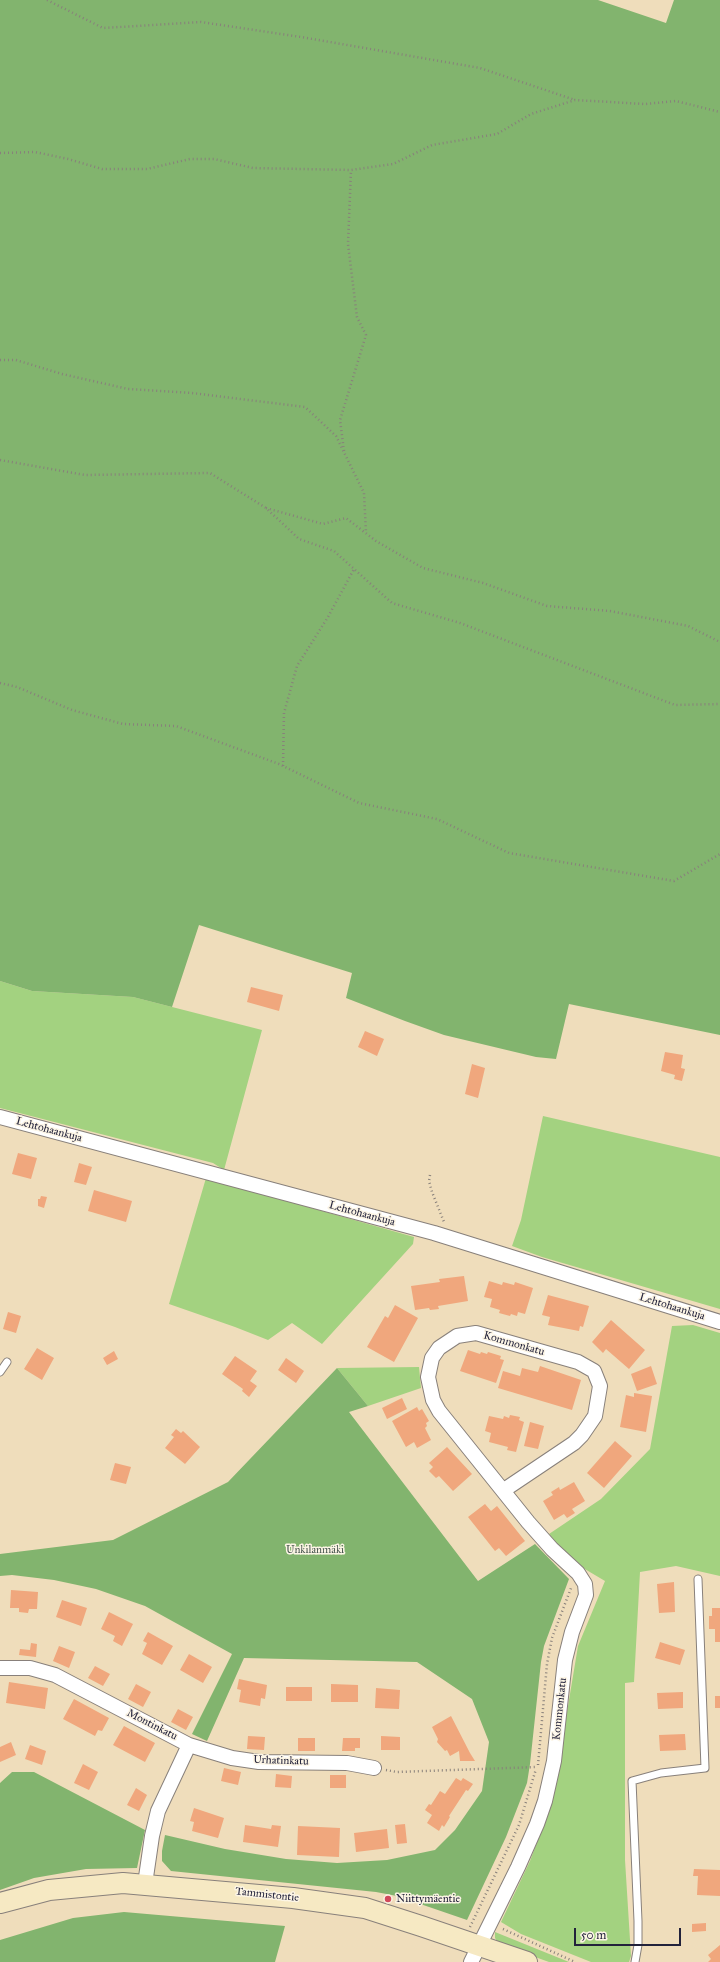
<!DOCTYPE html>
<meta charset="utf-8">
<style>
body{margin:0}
#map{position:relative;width:720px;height:1962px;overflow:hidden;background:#efddbb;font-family:"IM FELL Great Primer",serif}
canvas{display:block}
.scale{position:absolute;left:574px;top:1928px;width:107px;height:18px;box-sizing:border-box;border:2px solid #22223b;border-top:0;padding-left:5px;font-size:12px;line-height:14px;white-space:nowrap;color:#22223b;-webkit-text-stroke:3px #fcf5e5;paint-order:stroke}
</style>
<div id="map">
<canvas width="720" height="1962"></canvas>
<div class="scale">50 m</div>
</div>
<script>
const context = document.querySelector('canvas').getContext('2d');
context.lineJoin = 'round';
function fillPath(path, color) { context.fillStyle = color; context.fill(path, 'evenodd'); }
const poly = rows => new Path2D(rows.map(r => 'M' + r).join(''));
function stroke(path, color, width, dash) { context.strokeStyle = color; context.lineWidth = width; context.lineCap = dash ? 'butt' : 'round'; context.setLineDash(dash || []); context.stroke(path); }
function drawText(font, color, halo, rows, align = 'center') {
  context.font = font + ' "IM FELL Great Primer",serif'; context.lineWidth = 3; context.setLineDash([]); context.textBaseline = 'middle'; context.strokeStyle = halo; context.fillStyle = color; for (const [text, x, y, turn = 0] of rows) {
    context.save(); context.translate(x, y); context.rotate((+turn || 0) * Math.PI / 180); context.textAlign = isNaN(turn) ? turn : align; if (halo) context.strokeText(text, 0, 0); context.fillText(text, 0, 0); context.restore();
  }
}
const green = poly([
 [0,981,32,991,133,997,262,1030,224,1170,213,1163,0,1108],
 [543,1116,720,1157,720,1309,542,1257,512,1246,521,1220],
 [206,1178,414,1237,413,1244,322,1344,292,1323,268,1340,235,1327,169,1304],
 [693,1325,720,1333,720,1576,676,1566,640,1572,634,1682,625,1683,625,1860,631,1956,629,1962,591,1962,521,1934,501,1922,530,1861,552,1802,578,1646,605,1581,578,1565,562,1551,549,1534,601,1499,650,1449,672,1326],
 [419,1367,421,1388,368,1406,337,1368],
 [495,1932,569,1962,549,1962,499,1944,495,1938]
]);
const forest = poly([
 [0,0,598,0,666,23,674,0,720,0,720,1035,569,1004,556,1059,536,1057,444,1035,405,1021,346,998,352,973,199,925,172,1007,133,997,32,991,0,981],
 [337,1368,368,1406,349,1412,478,1581,535,1544,569,1579,544,1646,541,1662,530,1764,527,1783,506,1837,467,1920,397,1896,376,1892,171,1871,162,1861,162,1851,165,1835,225,1849,286,1859,337,1863,387,1860,435,1850,455,1830,482,1791,489,1742,472,1699,417,1662,244,1658,207,1741,192,1734,232,1654,145,1606,96,1589,54,1580,12,1575,0,1576,0,1554,113,1540,228,1482],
 [12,1772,34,1772,145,1830,137,1868,86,1869,34,1878,0,1890,0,1783],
 [124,1912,285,1926,275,1962,0,1962,0,1940,73,1918]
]);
const building = poly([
 [251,987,283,995,279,1011,247,1002],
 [365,1031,384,1039,377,1056,358,1047],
 [665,1052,683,1055,681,1068,685,1069,682,1081,674,1079,675,1075,661,1071],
 [472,1064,485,1068,478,1098,465,1094],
 [18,1153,37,1158,31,1179,12,1174],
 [79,1163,92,1167,86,1185,74,1182],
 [94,1190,132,1201,126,1222,88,1211],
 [41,1196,47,1197,44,1208,38,1206,38,1199,40,1199],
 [464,1276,468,1301,438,1306,439,1309,430,1310,429,1308,415,1310,411,1286,440,1282,439,1279],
 [489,1281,502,1285,503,1282,514,1285,515,1282,533,1288,525,1314,518,1312,517,1316,511,1314,510,1316,499,1313,500,1310,490,1307,492,1299,484,1297],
 [548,1295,589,1306,583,1327,580,1326,579,1331,548,1325,550,1317,542,1315],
 [395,1305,418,1318,394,1362,367,1347,385,1316,388,1318],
 [8,1312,21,1316,16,1333,3,1329],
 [611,1320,645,1350,629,1369,606,1349,603,1353,592,1342],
 [37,1348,54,1358,42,1380,24,1369],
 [468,1350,480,1354,481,1352,487,1354,488,1352,501,1356,500,1359,504,1360,496,1383,460,1371],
 [114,1351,118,1359,107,1365,103,1358],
 [235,1356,257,1371,250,1381,257,1386,249,1397,242,1391,243,1389,222,1374],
 [286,1358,304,1371,296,1383,278,1370],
 [540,1366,581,1380,572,1410,498,1388,503,1371,520,1376,522,1368,538,1372],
 [651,1366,657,1384,637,1391,631,1374],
 [634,1393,652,1396,646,1432,620,1427,626,1395,634,1397],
 [402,1398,407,1409,387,1419,382,1408],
 [417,1407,419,1411,422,1409,429,1421,426,1423,427,1426,425,1428,431,1440,417,1448,414,1442,406,1447,392,1421],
 [510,1415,520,1417,519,1420,524,1422,516,1452,507,1450,508,1447,489,1442,491,1433,485,1431,489,1416,503,1419,504,1416,509,1418],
 [530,1422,544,1426,538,1449,524,1446],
 [176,1429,181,1433,183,1431,200,1447,185,1464,165,1448,174,1437,171,1435],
 [615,1441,632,1456,604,1488,587,1473],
 [447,1447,472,1474,453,1491,439,1476,436,1478,429,1471,433,1467,429,1463],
 [115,1463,131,1467,126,1484,110,1480],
 [574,1482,585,1501,572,1509,575,1513,567,1518,564,1514,554,1520,543,1501,553,1495,551,1492,559,1487,560,1490],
 [485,1504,491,1511,497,1506,525,1541,506,1556,499,1548,495,1551,468,1517],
 [674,1582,675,1612,659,1613,657,1584],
 [11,1590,38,1592,37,1609,29,1609,28,1613,19,1612,19,1608,10,1608],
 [62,1600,87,1608,81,1626,56,1617],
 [712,1608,720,1608,720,1642,715,1642,715,1629,709,1629,709,1616,712,1616],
 [109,1612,133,1624,122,1646,113,1641,115,1636,101,1629],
 [148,1632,173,1646,162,1665,142,1654,147,1643,143,1641],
 [660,1642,685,1650,680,1665,655,1658],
 [31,1643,37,1644,36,1657,19,1655,20,1649,30,1650],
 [59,1646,75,1652,69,1668,53,1661],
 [189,1654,212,1667,203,1683,180,1670],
 [95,1666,110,1674,103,1686,88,1678],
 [239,1679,267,1685,265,1699,261,1698,260,1706,239,1702,241,1690,237,1689],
 [9,1682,48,1688,45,1709,6,1703],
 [136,1684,151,1692,143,1707,128,1699],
 [331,1684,358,1685,358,1702,331,1702],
 [286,1687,312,1687,312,1701,286,1701],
 [376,1688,400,1690,399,1709,375,1708],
 [683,1692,683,1708,658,1709,657,1693],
 [715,1696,720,1696,720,1708,715,1708],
 [74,1699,109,1718,102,1731,98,1730,95,1736,63,1719],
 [178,1709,193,1717,186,1730,171,1722],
 [451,1716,470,1753,475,1761,460,1761,459,1751,450,1756,447,1750,445,1751,437,1742,438,1739,432,1727],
 [124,1726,155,1743,145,1762,113,1745],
 [685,1734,686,1750,660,1751,659,1735],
 [248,1736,265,1737,264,1750,247,1749],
 [381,1736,400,1737,400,1750,381,1750],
 [298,1738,315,1738,315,1751,298,1751],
 [343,1738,360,1738,360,1748,355,1748,355,1751,342,1751],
 [11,1742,16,1755,0,1762,0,1747],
 [30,1745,46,1751,42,1765,25,1759],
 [83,1764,98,1772,89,1790,74,1783],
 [224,1768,241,1772,238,1785,221,1781],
 [276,1774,292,1776,291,1788,275,1787],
 [330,1775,346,1775,346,1788,330,1788],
 [456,1778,461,1781,463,1778,473,1784,468,1791,466,1790,449,1816,450,1817,444,1827,442,1825,439,1831,427,1823,432,1815,425,1810,429,1804,431,1805,440,1791,445,1794],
 [136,1788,147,1795,139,1811,127,1805],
 [194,1808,224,1818,218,1838,192,1831,194,1822,190,1821],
 [405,1824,407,1843,397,1844,395,1825],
 [245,1825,271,1829,272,1825,281,1826,278,1847,243,1842],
 [298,1826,340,1828,339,1857,297,1855],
 [387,1829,389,1848,356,1852,354,1833],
 [694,1869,720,1870,720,1896,697,1895,698,1876,693,1876],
 [706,1923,706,1931,692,1932,692,1924],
 [720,1945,720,1962,708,1962,711,1959,708,1955]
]);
const path = poly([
 [47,0,103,28,201,22,301,37,480,68,575,100],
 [0,153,35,152,68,159,102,169,147,169,190,159,214,159,253,168,351,170,393,164,432,145,497,134,531,114,575,100,645,104,676,101,720,112],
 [0,360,16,360,62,374,128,389,192,393,305,407,336,436,364,493,366,533],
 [344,451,340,420,366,335,357,317,348,244,351,170],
 [0,460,85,475,210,473,266,508,299,539,334,551,392,603,460,623,675,705,720,704],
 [266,508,323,524,346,518,376,541,423,568,483,583,547,606,610,611,688,626,720,642],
 [0,683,17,687,72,710,123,724,176,726,279,764,359,803,437,819,509,853,674,881,720,854],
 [283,766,284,713,297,666,328,617,354,569],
 [430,1175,429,1181,432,1192,444,1222],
 [538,1765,547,1664,552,1638,571,1588],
 [386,1770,397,1772,537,1767],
 [470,1927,519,1825,536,1769],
 [503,1929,575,1962]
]);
const lane = poly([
 [0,1372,7,1362],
 [635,1962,638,1945,638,1921,632,1781,661,1773,705,1768,698,1579]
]);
const street = poly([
 [0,1117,434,1233,720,1322],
 [0,1668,30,1668,55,1675,189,1745,158,1811,152,1836,145,1884],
 [189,1745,232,1758,259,1762,347,1763,374,1768],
 [471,1962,518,1867,537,1824,545,1801,554,1761,565,1660,572,1632,586,1595,585,1584,578,1573,552,1549,528,1522,439,1411,433,1400,428,1377,432,1358,439,1348,457,1336,476,1333,578,1362,594,1371,600,1386,595,1416,582,1435,574,1443,504,1490]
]);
const secondary = poly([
 [0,1903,49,1890,123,1883,293,1898,365,1908,421,1926,527,1962]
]);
const markers = [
 [388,1899,4,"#d1495b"]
];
const streetNames = [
 ["Lehtohaankuja",49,1130,15],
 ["Lehtohaankuja",362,1214,15],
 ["Lehtohaankuja",672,1307,17],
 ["Kommonkatu",514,1344,16],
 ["Kommonkatu",560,1709,-84],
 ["Montinkatu",152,1725,27],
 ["Urhatinkatu",281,1761,2],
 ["Tammistontie",267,1895,6]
];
const parkNames = [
 ["Unkilanmäki",315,1550]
];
const poiNames = [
 ["Niittymäentie",396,1899]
];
fillPath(green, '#a3d280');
fillPath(forest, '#82b46e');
fillPath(building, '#f0a77d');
stroke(lane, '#88807b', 9);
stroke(street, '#88807b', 16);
stroke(secondary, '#88807b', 22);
stroke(path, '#88807b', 2.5, [1, 3]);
stroke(lane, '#fff', 7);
stroke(street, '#fff', 14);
stroke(secondary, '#f6e9c3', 20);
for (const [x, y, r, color] of markers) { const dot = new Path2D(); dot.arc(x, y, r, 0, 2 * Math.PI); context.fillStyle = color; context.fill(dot); stroke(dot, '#fcf5e5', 1.5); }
drawText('11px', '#22223b', '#fcf5e5', streetNames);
drawText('11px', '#495750', '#fcf5e5', parkNames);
drawText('11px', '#22223b', '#fcf5e5', poiNames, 'left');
</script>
